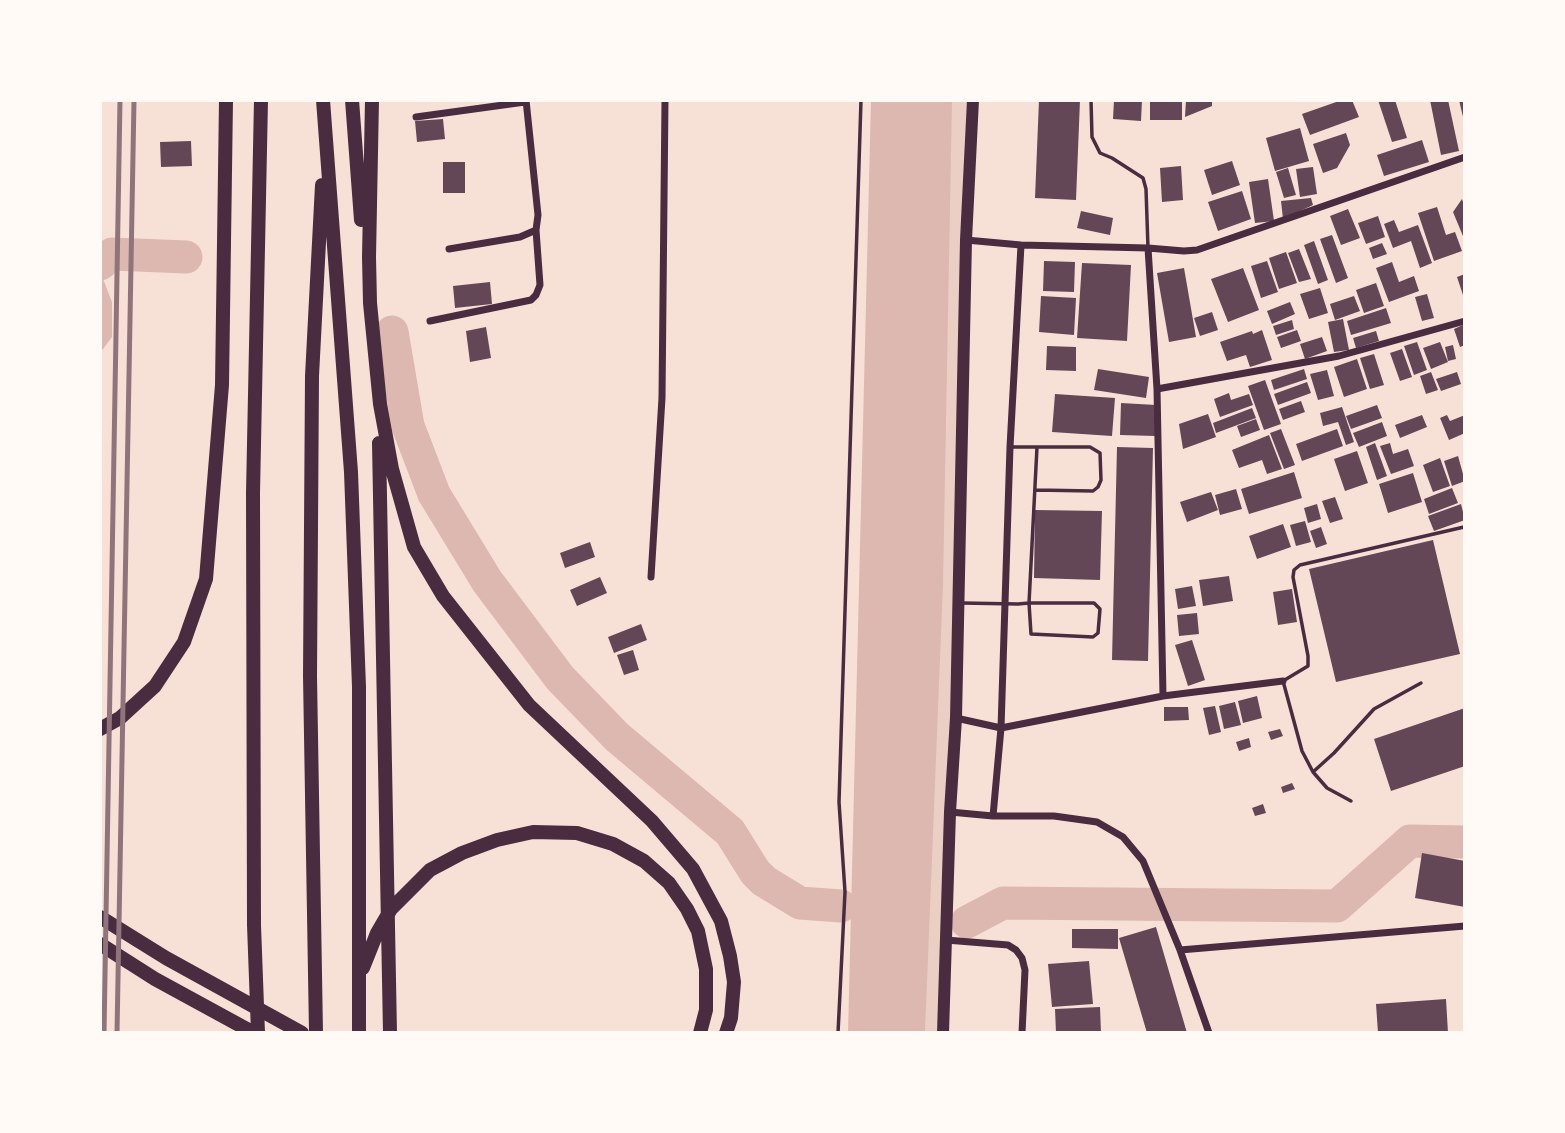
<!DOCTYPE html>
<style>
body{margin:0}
#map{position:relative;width:1565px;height:1133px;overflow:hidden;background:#f7e1d7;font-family:Inter,sans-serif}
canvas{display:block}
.frame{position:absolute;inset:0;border:102px solid #fffaf5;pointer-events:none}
</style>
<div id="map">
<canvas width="1565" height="1133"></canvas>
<div class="frame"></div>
</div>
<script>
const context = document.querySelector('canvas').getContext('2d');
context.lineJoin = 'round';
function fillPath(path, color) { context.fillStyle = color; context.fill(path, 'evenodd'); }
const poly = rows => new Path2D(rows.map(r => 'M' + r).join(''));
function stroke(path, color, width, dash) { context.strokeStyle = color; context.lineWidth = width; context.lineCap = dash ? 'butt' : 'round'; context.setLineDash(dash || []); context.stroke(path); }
const green = poly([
 [951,100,973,100,943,1033,925,1033]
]);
const water = poly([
 [871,100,952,100,943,584,925,1033,848,1033],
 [100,271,112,302,112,337,100,353]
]);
const river = poly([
 [100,264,112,254,186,257],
 [392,332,408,426,434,494,487,581,560,678,617,737,730,832,755,872,764,881,800,903,841,906],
 [967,922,1003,903,1337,906,1410,841,1465,842]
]);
const building = poly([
 [1039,100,1080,100,1076,200,1035,198],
 [1114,100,1142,100,1141,121,1113,119],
 [1150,100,1182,100,1182,120,1150,120],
 [1186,100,1212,100,1212,106,1185,117],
 [1342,100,1352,100,1359,117,1310,135,1302,114],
 [1378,100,1395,100,1407,138,1392,142],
 [1430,100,1448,100,1459,151,1441,155],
 [1459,100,1465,100,1465,121,1464,121],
 [443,119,445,139,417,142,415,121],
 [1300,128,1309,161,1275,171,1266,138],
 [1346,133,1350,145,1337,168,1323,173,1313,144],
 [1422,140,1429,162,1384,176,1377,155],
 [191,141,192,166,161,167,160,142],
 [1232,161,1240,185,1212,195,1204,170],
 [443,162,465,162,465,193,443,193],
 [1181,166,1183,200,1162,202,1160,168],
 [1313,167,1317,194,1300,197,1296,169],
 [1288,168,1296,195,1284,198,1276,172],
 [1268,179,1274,221,1255,223,1249,182],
 [1242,191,1251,219,1218,231,1208,202],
 [1311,198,1313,205,1283,219,1281,201],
 [1462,199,1465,208,1465,241,1453,212],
 [1437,207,1446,235,1455,232,1462,251,1434,261,1418,213],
 [1348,209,1360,238,1341,245,1330,216],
 [1081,211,1113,218,1110,235,1077,228],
 [1378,216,1385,237,1366,244,1358,223],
 [1394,220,1399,232,1418,225,1432,263,1420,268,1411,241,1393,248,1384,224],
 [1332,235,1348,278,1336,283,1320,239],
 [1314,241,1328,280,1318,284,1304,245],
 [1382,243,1387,254,1373,259,1369,248],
 [1299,249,1311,279,1299,282,1288,253],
 [1286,252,1297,283,1279,289,1269,258],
 [1044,261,1075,262,1074,292,1043,291],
 [1267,261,1278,292,1261,298,1251,266],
 [1392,262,1399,282,1414,276,1419,291,1389,302,1376,268],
 [1082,263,1131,265,1127,341,1077,338],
 [1184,268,1196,337,1169,342,1157,273],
 [1243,268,1259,310,1228,322,1211,279],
 [1465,274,1465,294,1463,295,1457,277],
 [490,282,492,304,455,308,453,286],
 [1376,283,1384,306,1364,313,1356,290],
 [1320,288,1328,313,1309,319,1300,294],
 [1427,294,1434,318,1422,321,1415,297],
 [1041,296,1076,298,1074,335,1039,332],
 [1354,296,1360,311,1335,320,1330,304],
 [1290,302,1295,314,1272,324,1267,311],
 [1386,308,1391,323,1351,335,1347,321],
 [1212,312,1218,330,1200,336,1194,318],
 [1343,319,1349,350,1334,352,1328,322],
 [1292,320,1294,329,1276,335,1273,326],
 [1465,324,1465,345,1460,347,1454,329],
 [486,327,491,358,470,362,466,331],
 [1262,330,1272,360,1250,367,1246,355,1227,361,1220,342,1252,331,1253,334],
 [1297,330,1301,341,1281,348,1277,337],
 [1376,331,1379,341,1356,348,1353,338],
 [1322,337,1327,351,1305,359,1300,344],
 [1417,342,1427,370,1414,375,1404,346],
 [1440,342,1448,362,1431,369,1423,348],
 [1453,345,1456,359,1448,361,1445,347],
 [1047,346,1076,347,1076,371,1046,370],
 [1402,349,1412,377,1400,381,1390,353],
 [1374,354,1384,385,1370,389,1360,358],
 [1357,359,1367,389,1344,397,1334,367],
 [1098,369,1149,377,1146,398,1094,390],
 [1304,369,1307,379,1274,390,1271,380],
 [1327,370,1334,396,1318,400,1310,374],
 [1431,372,1438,390,1426,394,1420,376],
 [1457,372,1461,384,1441,391,1436,379],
 [1265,380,1281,424,1264,430,1248,386],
 [1307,382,1311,393,1278,405,1274,394],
 [1229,393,1231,400,1249,394,1253,405,1220,417,1214,399],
 [1055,394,1115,398,1112,436,1052,432],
 [1301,401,1305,412,1283,420,1279,409],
 [1121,403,1156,405,1155,436,1120,435],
 [1377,405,1382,418,1351,429,1346,416],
 [1342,407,1354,442,1346,445,1338,422,1323,426,1320,413],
 [1252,408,1256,418,1216,433,1213,423],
 [1208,414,1216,437,1183,449,1179,424],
 [1422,415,1427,427,1400,438,1395,425],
 [1447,415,1450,421,1465,415,1465,433,1449,440,1440,418],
 [1256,419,1260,430,1241,437,1237,426],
 [1382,422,1387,436,1359,447,1353,433],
 [1281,429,1295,465,1284,469,1270,433],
 [1337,429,1343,446,1302,461,1296,444],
 [1269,435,1282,469,1267,474,1262,460,1239,468,1232,450],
 [1375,443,1387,476,1377,480,1366,447],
 [1390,443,1393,454,1408,449,1414,466,1391,474,1380,446],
 [1117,447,1153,448,1148,661,1112,660],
 [1357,451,1368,483,1345,491,1334,459],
 [1458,456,1465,481,1452,486,1444,461],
 [1440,458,1450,486,1433,492,1423,465],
 [1294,472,1302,498,1249,514,1241,489],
 [1413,473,1422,502,1388,513,1379,484],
 [1452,488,1458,503,1429,514,1424,499],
 [1236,489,1242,509,1220,515,1215,495],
 [1211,492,1218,510,1187,522,1180,502],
 [1335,497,1343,519,1330,523,1322,501],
 [1317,504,1321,519,1308,523,1304,508],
 [1461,504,1465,520,1434,531,1428,516],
 [1035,510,1102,511,1100,580,1034,578],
 [1305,521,1311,542,1296,546,1290,525],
 [1283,524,1291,547,1257,559,1249,536],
 [1321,527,1327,544,1316,548,1310,531],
 [1433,540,1460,654,1336,682,1309,569],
 [590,542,595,557,565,568,560,553],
 [1229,576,1233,601,1203,606,1199,580],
 [600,577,607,593,577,606,570,590],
 [1192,586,1196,606,1178,609,1175,589],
 [1292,589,1297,622,1278,625,1273,592],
 [1197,613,1199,634,1179,636,1177,615],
 [641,624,647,640,614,653,608,637],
 [1192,640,1205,680,1188,686,1175,645],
 [633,650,639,670,624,675,617,655],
 [1257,696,1262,718,1243,723,1238,701],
 [1235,702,1241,725,1224,729,1219,706],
 [1215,706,1221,732,1209,735,1203,708],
 [1164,707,1188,707,1189,720,1164,721],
 [1465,708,1465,766,1391,791,1374,739],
 [1280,729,1283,736,1271,740,1268,732],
 [1249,738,1251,747,1239,751,1236,742],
 [1292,783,1295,789,1283,793,1281,787],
 [1263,804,1266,813,1255,816,1252,808],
 [1422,853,1465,861,1465,907,1415,898],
 [1156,927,1187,1033,1147,1033,1119,938],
 [1072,929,1118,929,1118,949,1072,948],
 [1089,961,1093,1004,1052,1007,1048,964],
 [1446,999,1448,1033,1378,1033,1376,1004],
 [1100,1007,1101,1033,1056,1033,1055,1009]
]);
const path = poly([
 [838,1033,845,892,839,802,861,100]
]);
const service = poly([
 [1091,100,1092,137,1100,153,1112,158,1143,178,1146,189,1148,248],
 [1012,447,1037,447],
 [962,603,1018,604,1029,603,1094,603,1100,609,1098,633,1093,637,1031,634,1029,603,1037,447,1090,447,1100,453,1101,480,1098,487,1093,491,1035,490],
 [1313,772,1334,753,1374,709,1421,683],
 [1351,801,1327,788,1313,772,1302,751,1283,681,1308,666,1308,656,1293,577,1294,570,1300,565,1464,527]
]);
const minor = poly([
 [416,117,525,102],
 [966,240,1021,245,1148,248,1184,251,1197,250,1465,157],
 [1148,248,1157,389,1339,356,1465,321],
 [449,249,520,237,536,230,538,215,526,100],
 [430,321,531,300,536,295,540,285,536,230],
 [1157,389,1163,696],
 [651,577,662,398,665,100],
 [956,718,1001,728,1163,696,1283,681],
 [950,812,993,816,1054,816,1097,822,1123,837,1143,861,1180,950,1465,926],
 [993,816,1001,728,1010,447,1021,245],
 [946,940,1008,945,1016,950,1022,958,1025,970,1022,1033],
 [1180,950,1209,1033]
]);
const primary = poly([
 [943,1033,950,812,956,718,966,240,973,100]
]);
const motorway = poly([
 [323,100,351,472,359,687,359,1033],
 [352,100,361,220],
 [372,100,369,257,370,303,380,404,392,469,414,547,443,596,529,705,652,821,693,869,721,921,730,956,734,982,731,1018,726,1033],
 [379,443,390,1033],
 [100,729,120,718,155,686,184,642,206,579,222,385,226,100],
 [100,917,166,958,302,1033],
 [100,944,155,979,254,1033],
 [363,968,377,933,391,909,430,870,462,853,497,840,533,832,577,833,613,844,644,861,669,883,687,909,698,931,706,969,706,1010,700,1033],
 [258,1033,254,925,253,493,261,100],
 [316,1033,310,676,312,376,322,185]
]);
const rail = poly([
 [104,1033,120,100],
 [117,1033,134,100]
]);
fillPath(green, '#ebcfc5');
fillPath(water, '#dcb8b0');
stroke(river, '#dcb8b0', 33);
fillPath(building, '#644757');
stroke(path, '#4a2c40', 3.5);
stroke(service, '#4a2c40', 3.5);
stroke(minor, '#4a2c40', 7);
stroke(primary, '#4a2c40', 12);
stroke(motorway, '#4a2c40', 14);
stroke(rail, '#8f747c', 5);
</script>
